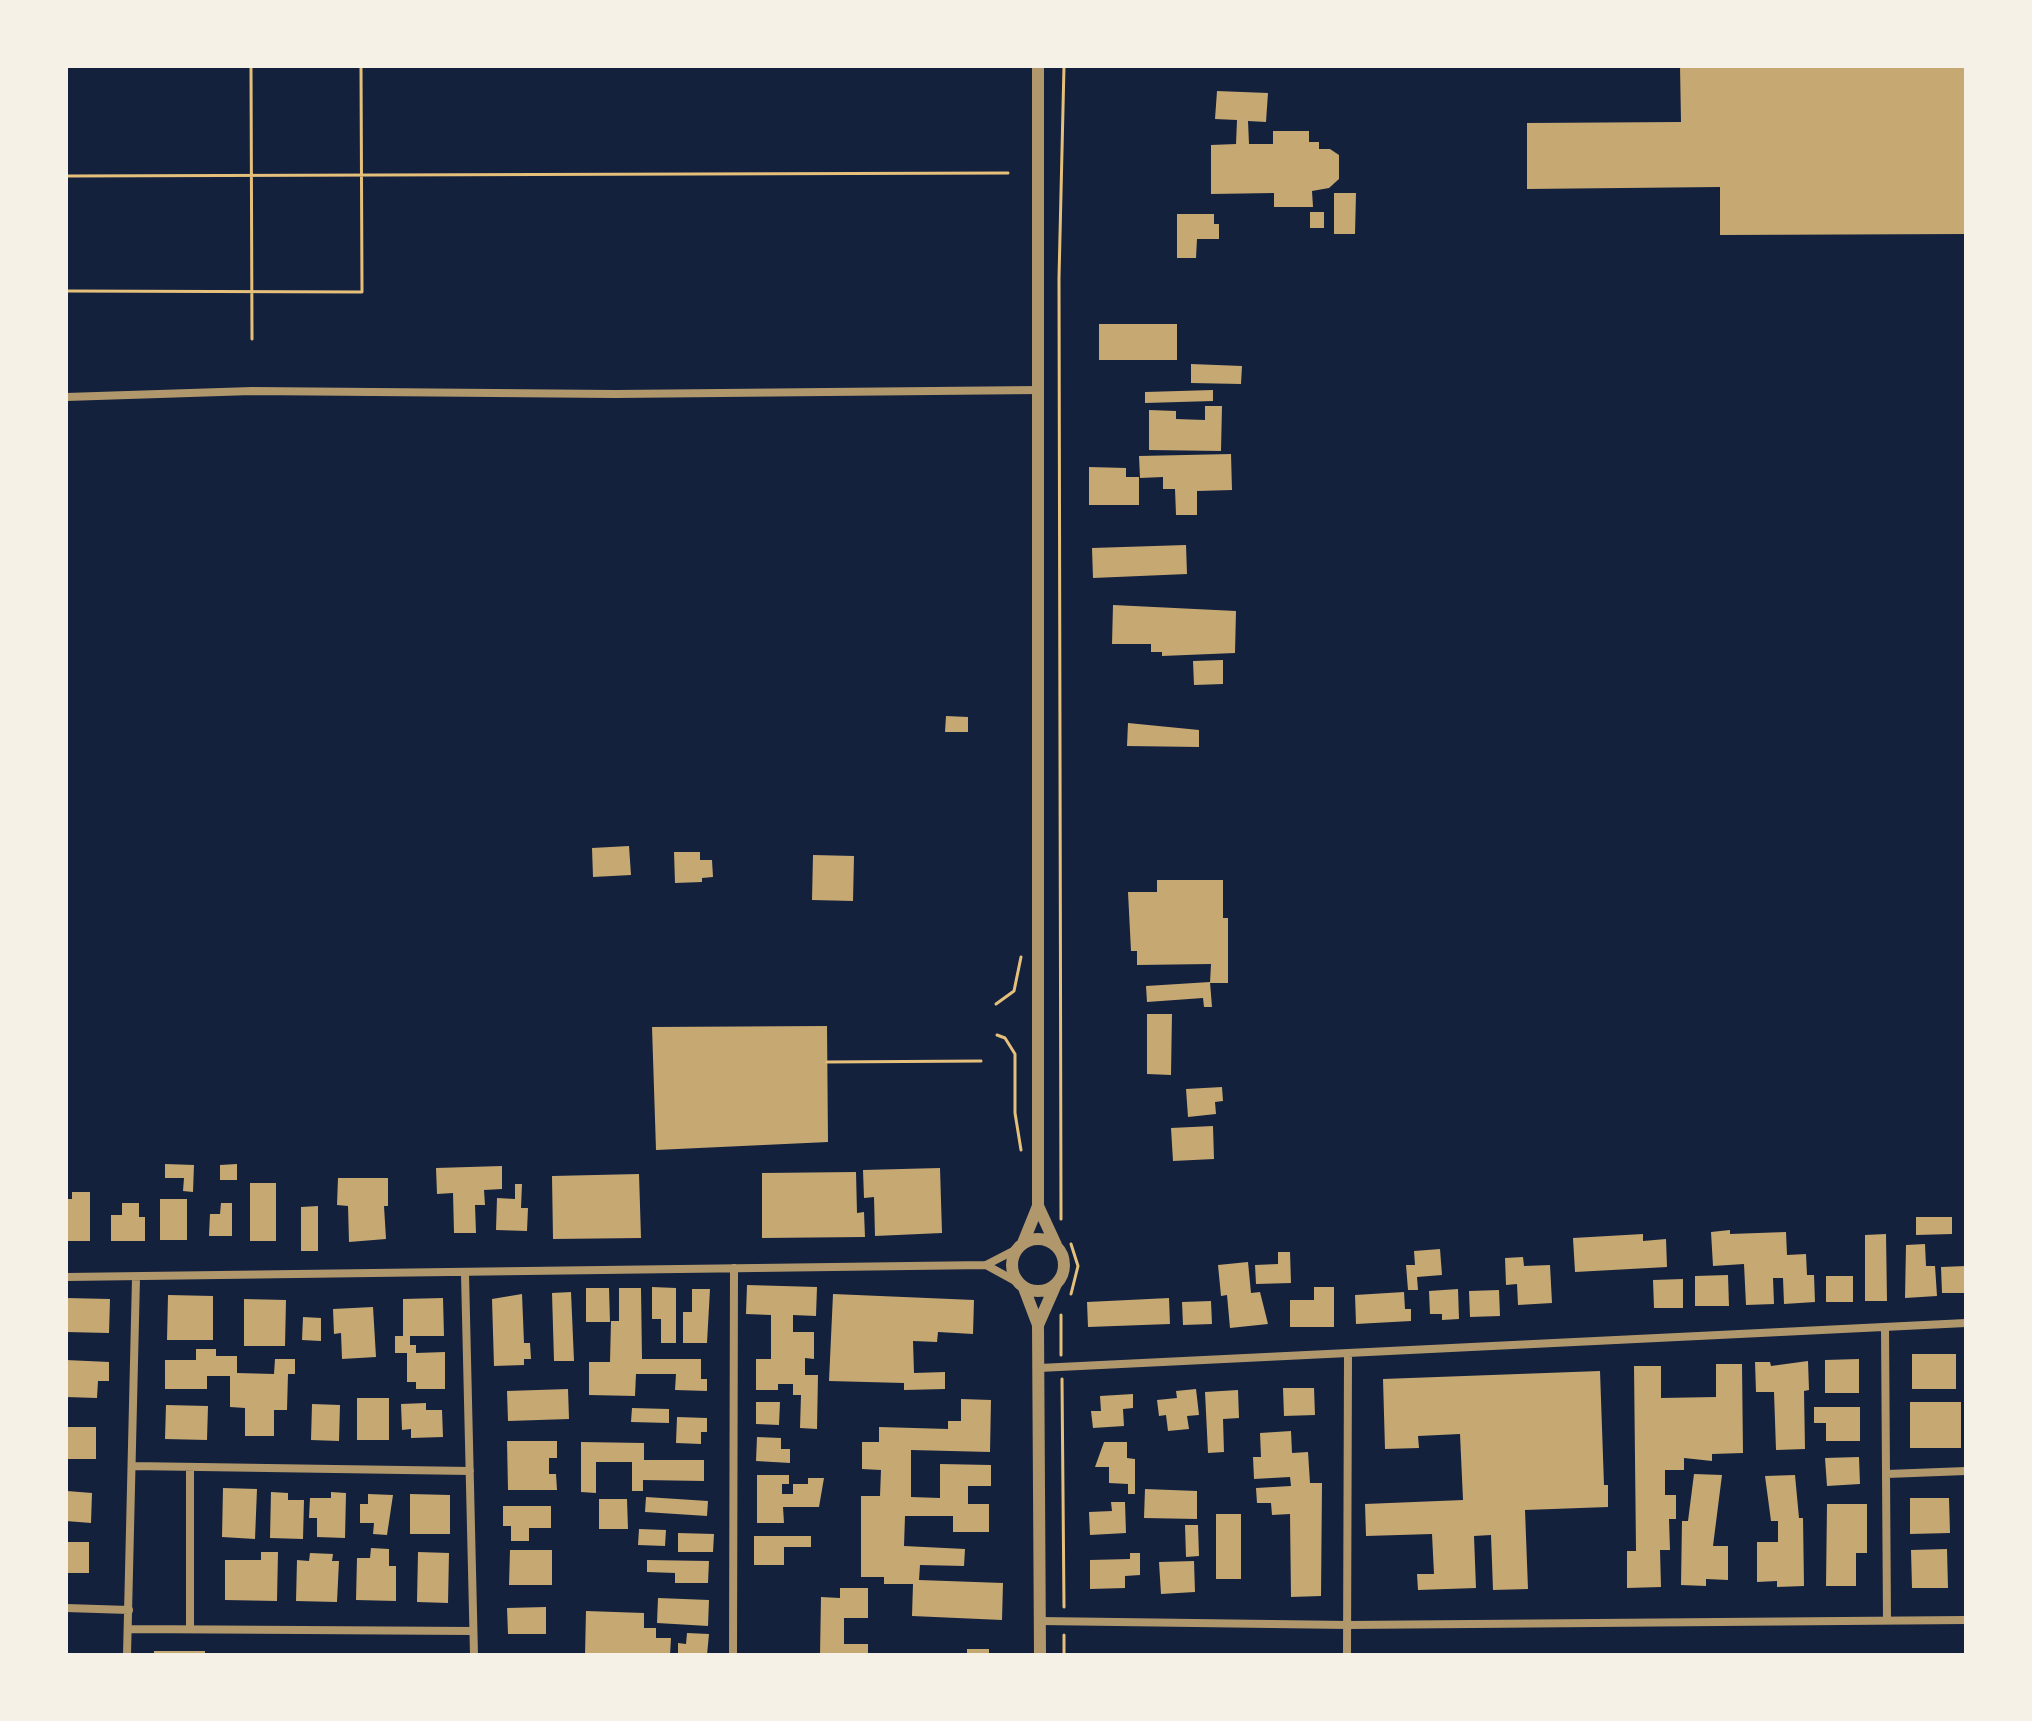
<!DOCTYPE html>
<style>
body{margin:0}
#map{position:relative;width:2032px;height:1721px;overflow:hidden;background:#14213d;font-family:"Nunito Sans",sans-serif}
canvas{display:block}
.frame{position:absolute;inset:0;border:68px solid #f6f1e7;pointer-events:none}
</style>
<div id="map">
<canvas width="2032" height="1721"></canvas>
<div class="frame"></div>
</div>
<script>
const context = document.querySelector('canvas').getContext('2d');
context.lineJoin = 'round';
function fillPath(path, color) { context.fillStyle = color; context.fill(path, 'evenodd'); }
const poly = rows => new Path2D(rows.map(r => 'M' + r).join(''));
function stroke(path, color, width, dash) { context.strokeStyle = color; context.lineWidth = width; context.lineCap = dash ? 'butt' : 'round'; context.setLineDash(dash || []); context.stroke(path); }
const building = poly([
 [1680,66,1966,66,1966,234,1720,235,1720,187,1527,189,1527,123,1681,122],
 [1217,91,1268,93,1266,122,1248,121,1249,144,1273,144,1273,131,1309,131,1309,142,1319,142,1319,149,1330,149,1339,155,1339,179,1329,188,1312,191,1313,207,1274,207,1274,193,1211,194,1211,145,1236,144,1237,120,1215,119],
 [1334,193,1356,193,1355,234,1334,234],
 [1310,212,1324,212,1324,228,1310,228],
 [1177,214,1214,214,1214,224,1219,224,1219,239,1197,239,1196,258,1177,258],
 [1099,324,1177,324,1177,360,1099,360],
 [1191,364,1242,366,1241,384,1191,383],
 [1213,390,1213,401,1145,403,1145,392],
 [1205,406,1222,406,1221,451,1149,450,1149,410,1176,411,1176,419,1205,420],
 [1231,454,1232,490,1197,491,1197,515,1176,515,1175,489,1163,489,1163,477,1140,478,1139,456],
 [1089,467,1126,468,1126,477,1139,477,1139,505,1089,505],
 [1186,545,1187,574,1093,578,1092,548],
 [1113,605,1236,611,1235,653,1162,656,1162,652,1151,652,1151,644,1112,644],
 [1223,660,1223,684,1194,685,1193,661],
 [946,716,968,717,968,732,945,732],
 [1128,723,1199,730,1199,747,1127,746],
 [629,846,631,875,593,877,592,848],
 [674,852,700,852,700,860,712,860,713,877,702,878,702,882,675,883],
 [813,855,854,856,853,901,812,900],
 [1157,880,1223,880,1223,918,1228,918,1228,983,1210,983,1211,964,1137,965,1137,951,1131,951,1128,892,1157,892],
 [1210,982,1212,1007,1204,1007,1203,998,1147,1002,1146,986],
 [1147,1014,1172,1014,1171,1075,1147,1074],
 [827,1026,828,1142,656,1150,652,1027],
 [1222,1087,1223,1101,1215,1102,1216,1114,1188,1117,1186,1089],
 [1213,1126,1214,1159,1173,1161,1171,1128],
 [165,1164,194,1165,193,1192,183,1191,184,1178,165,1178],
 [237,1164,237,1180,220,1180,220,1165],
 [502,1166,502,1189,484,1190,485,1205,475,1205,476,1233,454,1233,453,1193,437,1194,436,1168],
 [940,1168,942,1233,875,1236,874,1197,864,1198,863,1170],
 [856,1172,857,1213,864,1212,865,1237,762,1238,762,1173],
 [639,1174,641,1238,553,1239,552,1176],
 [338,1178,388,1178,388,1206,384,1206,386,1239,349,1242,348,1206,337,1205],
 [250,1183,276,1183,276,1241,250,1241],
 [515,1184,522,1184,521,1208,528,1208,527,1231,496,1230,497,1198,515,1199],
 [72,1192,90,1192,90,1241,66,1241,66,1199,72,1199],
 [160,1199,187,1199,187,1240,160,1240],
 [122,1203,139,1203,139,1217,145,1217,145,1241,111,1241,111,1215,122,1215],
 [221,1203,232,1203,232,1236,209,1236,210,1214,220,1214],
 [318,1206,318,1251,301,1251,301,1207],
 [1916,1217,1952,1217,1952,1234,1916,1235],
 [1730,1230,1730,1234,1786,1232,1787,1255,1806,1254,1807,1275,1814,1275,1815,1302,1784,1304,1783,1278,1773,1278,1774,1304,1746,1305,1744,1264,1713,1266,1711,1232],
 [1643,1234,1643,1241,1666,1239,1667,1267,1575,1272,1573,1238],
 [1886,1234,1887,1301,1865,1301,1865,1235],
 [1925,1244,1926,1266,1935,1266,1937,1296,1905,1298,1906,1245],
 [1440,1249,1442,1275,1417,1277,1418,1290,1408,1290,1406,1265,1415,1265,1414,1251],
 [1278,1252,1290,1252,1291,1283,1256,1284,1255,1265,1278,1264],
 [1523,1257,1524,1266,1550,1265,1552,1303,1518,1305,1517,1284,1506,1285,1505,1258],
 [1248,1262,1251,1293,1260,1292,1268,1324,1230,1328,1227,1295,1221,1296,1218,1265],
 [1966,1266,1966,1293,1942,1293,1941,1267],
 [1728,1275,1729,1306,1695,1306,1695,1276],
 [1826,1276,1853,1276,1853,1302,1826,1302],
 [1683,1279,1683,1308,1654,1308,1653,1280],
 [747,1285,817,1287,816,1316,793,1315,793,1332,814,1332,814,1359,805,1358,805,1375,818,1375,817,1429,800,1428,801,1395,793,1395,793,1384,778,1384,778,1390,756,1390,756,1359,771,1359,771,1315,746,1314],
 [652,1287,676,1288,676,1343,661,1343,661,1319,652,1319],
 [1314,1287,1334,1287,1334,1327,1290,1327,1290,1300,1314,1300],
 [586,1288,609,1288,610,1322,586,1322],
 [619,1288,641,1288,642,1359,701,1359,701,1379,707,1379,707,1391,675,1390,676,1374,636,1374,635,1396,589,1395,589,1362,610,1362,611,1321,619,1321],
 [692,1289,710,1289,707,1343,683,1343,683,1312,692,1312],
 [1458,1289,1459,1319,1442,1320,1442,1314,1430,1314,1429,1291],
 [1499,1290,1500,1316,1470,1317,1469,1291],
 [571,1292,574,1361,554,1361,552,1293],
 [1404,1292,1405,1309,1411,1309,1411,1321,1356,1324,1355,1295],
 [522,1294,524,1343,530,1343,531,1359,524,1359,524,1365,494,1366,492,1299],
 [833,1294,974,1300,973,1334,938,1332,937,1342,913,1341,914,1373,945,1372,945,1389,904,1390,904,1383,829,1381],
 [168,1295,213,1296,213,1340,167,1340],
 [66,1298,110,1299,109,1333,66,1332],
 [443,1298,444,1336,410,1336,410,1345,416,1345,416,1353,445,1352,445,1389,416,1389,416,1382,407,1382,407,1353,395,1353,395,1336,403,1336,403,1299],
 [1169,1298,1170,1324,1088,1327,1087,1302],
 [244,1299,286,1300,285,1346,244,1346],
 [1211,1301,1212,1324,1183,1325,1182,1302],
 [373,1307,376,1357,342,1359,341,1333,334,1334,333,1309],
 [303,1317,321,1318,321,1341,302,1340],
 [196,1349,216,1349,216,1356,237,1356,237,1373,274,1374,275,1359,295,1359,295,1374,288,1374,287,1410,274,1410,274,1436,245,1436,245,1408,230,1407,230,1376,207,1376,207,1389,165,1389,165,1360,196,1360],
 [1912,1354,1956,1354,1956,1389,1912,1389],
 [1859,1359,1859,1393,1825,1393,1825,1360],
 [66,1360,109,1362,109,1381,98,1381,97,1398,66,1397],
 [1808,1361,1809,1390,1804,1391,1805,1449,1776,1450,1774,1392,1756,1392,1755,1362,1770,1362,1771,1366],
 [1716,1364,1742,1364,1743,1453,1712,1454,1712,1461,1684,1458,1684,1470,1665,1470,1665,1495,1676,1495,1676,1519,1669,1519,1670,1550,1660,1550,1661,1587,1627,1588,1627,1551,1636,1551,1634,1366,1661,1366,1661,1398,1716,1397],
 [1600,1371,1604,1485,1608,1485,1608,1507,1525,1510,1528,1589,1493,1590,1491,1535,1474,1536,1476,1588,1418,1590,1417,1574,1434,1574,1432,1534,1366,1536,1365,1504,1463,1500,1460,1434,1418,1436,1419,1448,1385,1449,1383,1379],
 [1283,1388,1314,1388,1315,1415,1284,1416],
 [568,1389,569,1419,508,1421,507,1391],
 [1196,1389,1199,1415,1187,1416,1189,1429,1168,1431,1166,1415,1159,1416,1157,1400,1177,1398,1176,1391],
 [1238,1390,1239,1418,1223,1419,1224,1452,1208,1453,1205,1392],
 [1133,1394,1133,1408,1123,1409,1124,1426,1093,1428,1091,1411,1101,1411,1100,1396],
 [357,1398,389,1398,389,1440,357,1440],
 [961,1399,991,1400,990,1452,911,1450,911,1497,940,1498,940,1464,991,1465,991,1486,968,1486,968,1504,989,1504,989,1532,953,1532,953,1516,905,1516,904,1546,965,1549,964,1566,920,1565,919,1580,1003,1583,1002,1620,912,1616,913,1584,884,1584,884,1577,861,1577,861,1496,880,1496,881,1470,862,1469,862,1442,879,1442,879,1427,948,1429,948,1421,961,1421],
 [756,1402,780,1402,779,1425,756,1424],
 [1910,1402,1961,1402,1961,1448,1910,1448],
 [426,1403,426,1410,442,1410,443,1437,411,1438,411,1429,402,1430,401,1404],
 [312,1404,340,1405,339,1441,311,1440],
 [166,1405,208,1406,207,1440,165,1439],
 [1814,1407,1860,1407,1860,1441,1826,1441,1826,1423,1814,1423],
 [632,1408,669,1409,669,1423,631,1422],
 [677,1417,707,1418,707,1432,701,1432,701,1444,676,1443],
 [66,1427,96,1427,96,1459,66,1459],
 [1291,1431,1292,1453,1308,1452,1310,1483,1322,1483,1321,1596,1291,1597,1290,1514,1272,1515,1271,1503,1257,1503,1256,1488,1291,1486,1290,1477,1254,1479,1253,1457,1261,1457,1260,1433],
 [757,1437,781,1438,781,1449,790,1449,790,1463,756,1461],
 [507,1441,557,1441,557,1458,549,1458,549,1474,556,1474,557,1490,508,1490],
 [581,1442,644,1443,644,1460,704,1460,704,1481,643,1480,643,1491,632,1491,632,1462,596,1462,596,1493,581,1492],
 [1104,1442,1127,1442,1127,1458,1135,1459,1135,1494,1128,1494,1128,1484,1109,1483,1109,1467,1095,1467],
 [1859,1457,1860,1484,1827,1486,1825,1458],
 [1694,1474,1722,1475,1713,1546,1728,1546,1728,1580,1706,1579,1706,1586,1681,1585,1682,1521,1688,1521],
 [757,1475,789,1475,789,1484,782,1484,782,1494,793,1494,793,1484,808,1484,808,1478,824,1478,819,1507,783,1507,784,1523,757,1523],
 [1795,1475,1799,1518,1803,1518,1804,1586,1777,1587,1777,1581,1757,1582,1757,1542,1778,1542,1778,1521,1771,1521,1765,1476],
 [223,1488,257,1489,255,1539,222,1537],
 [1145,1489,1197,1491,1197,1519,1144,1518],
 [67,1491,92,1493,91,1523,66,1521],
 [271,1492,288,1493,288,1500,304,1500,303,1539,270,1538],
 [331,1492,346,1493,345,1538,317,1537,317,1518,309,1518,310,1498,331,1498],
 [368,1494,393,1495,387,1535,373,1534,374,1523,360,1523,360,1504,368,1504],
 [410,1494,450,1495,450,1534,410,1534],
 [646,1497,708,1501,707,1516,645,1512],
 [1910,1498,1949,1498,1950,1533,1910,1534],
 [599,1499,627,1499,628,1529,599,1529],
 [1111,1502,1125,1502,1126,1533,1090,1535,1089,1512,1112,1511],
 [1827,1504,1867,1504,1867,1553,1856,1553,1856,1586,1826,1586],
 [503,1506,551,1506,551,1528,529,1528,529,1541,511,1541,511,1526,503,1526],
 [1216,1514,1241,1514,1241,1579,1216,1579],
 [1185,1525,1198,1525,1199,1556,1186,1557],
 [639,1529,666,1530,665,1546,638,1545],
 [678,1533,714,1534,713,1552,678,1552],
 [754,1536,811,1536,811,1547,784,1547,784,1565,754,1565],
 [66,1542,89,1542,89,1573,66,1573],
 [371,1548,389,1549,389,1566,396,1566,396,1601,356,1600,357,1558,370,1558],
 [1947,1549,1948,1588,1912,1588,1911,1550],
 [510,1550,552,1550,552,1585,509,1585],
 [261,1552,278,1552,277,1601,225,1600,225,1560,261,1560],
 [418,1552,449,1553,448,1603,417,1602],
 [310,1553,333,1554,332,1561,339,1561,337,1602,296,1601,297,1560,309,1561],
 [1130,1553,1140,1553,1140,1575,1125,1576,1125,1588,1090,1589,1090,1560,1130,1559],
 [647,1560,709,1561,708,1583,675,1583,675,1573,647,1572],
 [1194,1561,1195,1592,1161,1594,1159,1562],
 [840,1588,868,1588,868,1618,844,1618,844,1644,868,1644,868,1655,820,1655,821,1597,840,1598],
 [658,1598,709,1600,708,1626,657,1623],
 [546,1607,546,1634,508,1634,507,1608],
 [586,1611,644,1613,644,1628,656,1628,656,1638,671,1638,670,1655,585,1655],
 [687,1633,709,1634,707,1655,678,1655,678,1643,686,1644],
 [967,1649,989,1649,989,1655,967,1655],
 [154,1651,205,1651,205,1655,154,1655]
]);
const path = poly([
 [251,66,252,339],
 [66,176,1008,173],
 [66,291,362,292,361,66],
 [996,1004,1014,991,1021,957],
 [997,1035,1005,1038,1015,1054,1015,1113,1021,1150],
 [827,1062,981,1061],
 [1061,1219,1059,278,1064,66],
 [1071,1294,1078,1266,1071,1244],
 [1061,1315,1061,1355],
 [1062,1379,1064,1607],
 [1064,1655,1064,1635]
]);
const minor = poly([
 [66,397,252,391,615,394,1039,390],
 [986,1265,1017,1282],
 [465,1274,474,1655],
 [66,1277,986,1265,1017,1249],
 [1885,1327,1887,1620],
 [1039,1368,1966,1323],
 [132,1466,470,1471],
 [1887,1474,1966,1471],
 [66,1608,129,1610],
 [1040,1621,1348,1625,1966,1620],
 [128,1629,473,1631],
 [190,1629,190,1467],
 [127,1655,136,1278],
 [733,1655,734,1268],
 [1347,1655,1348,1356]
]);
const tertiary = poly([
 [1038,1206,1056,1245],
 '1012 1265a26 26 0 1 1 52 0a26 26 0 1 1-52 0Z',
 [1023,1243,1038,1206,1038,66],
 [1024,1288,1038,1325,1040,1655],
 [1038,1325,1056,1284]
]);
fillPath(building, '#c6a872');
stroke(path, '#e5c07b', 3);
stroke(minor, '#b1986c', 8);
stroke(tertiary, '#b1986c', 12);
</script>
